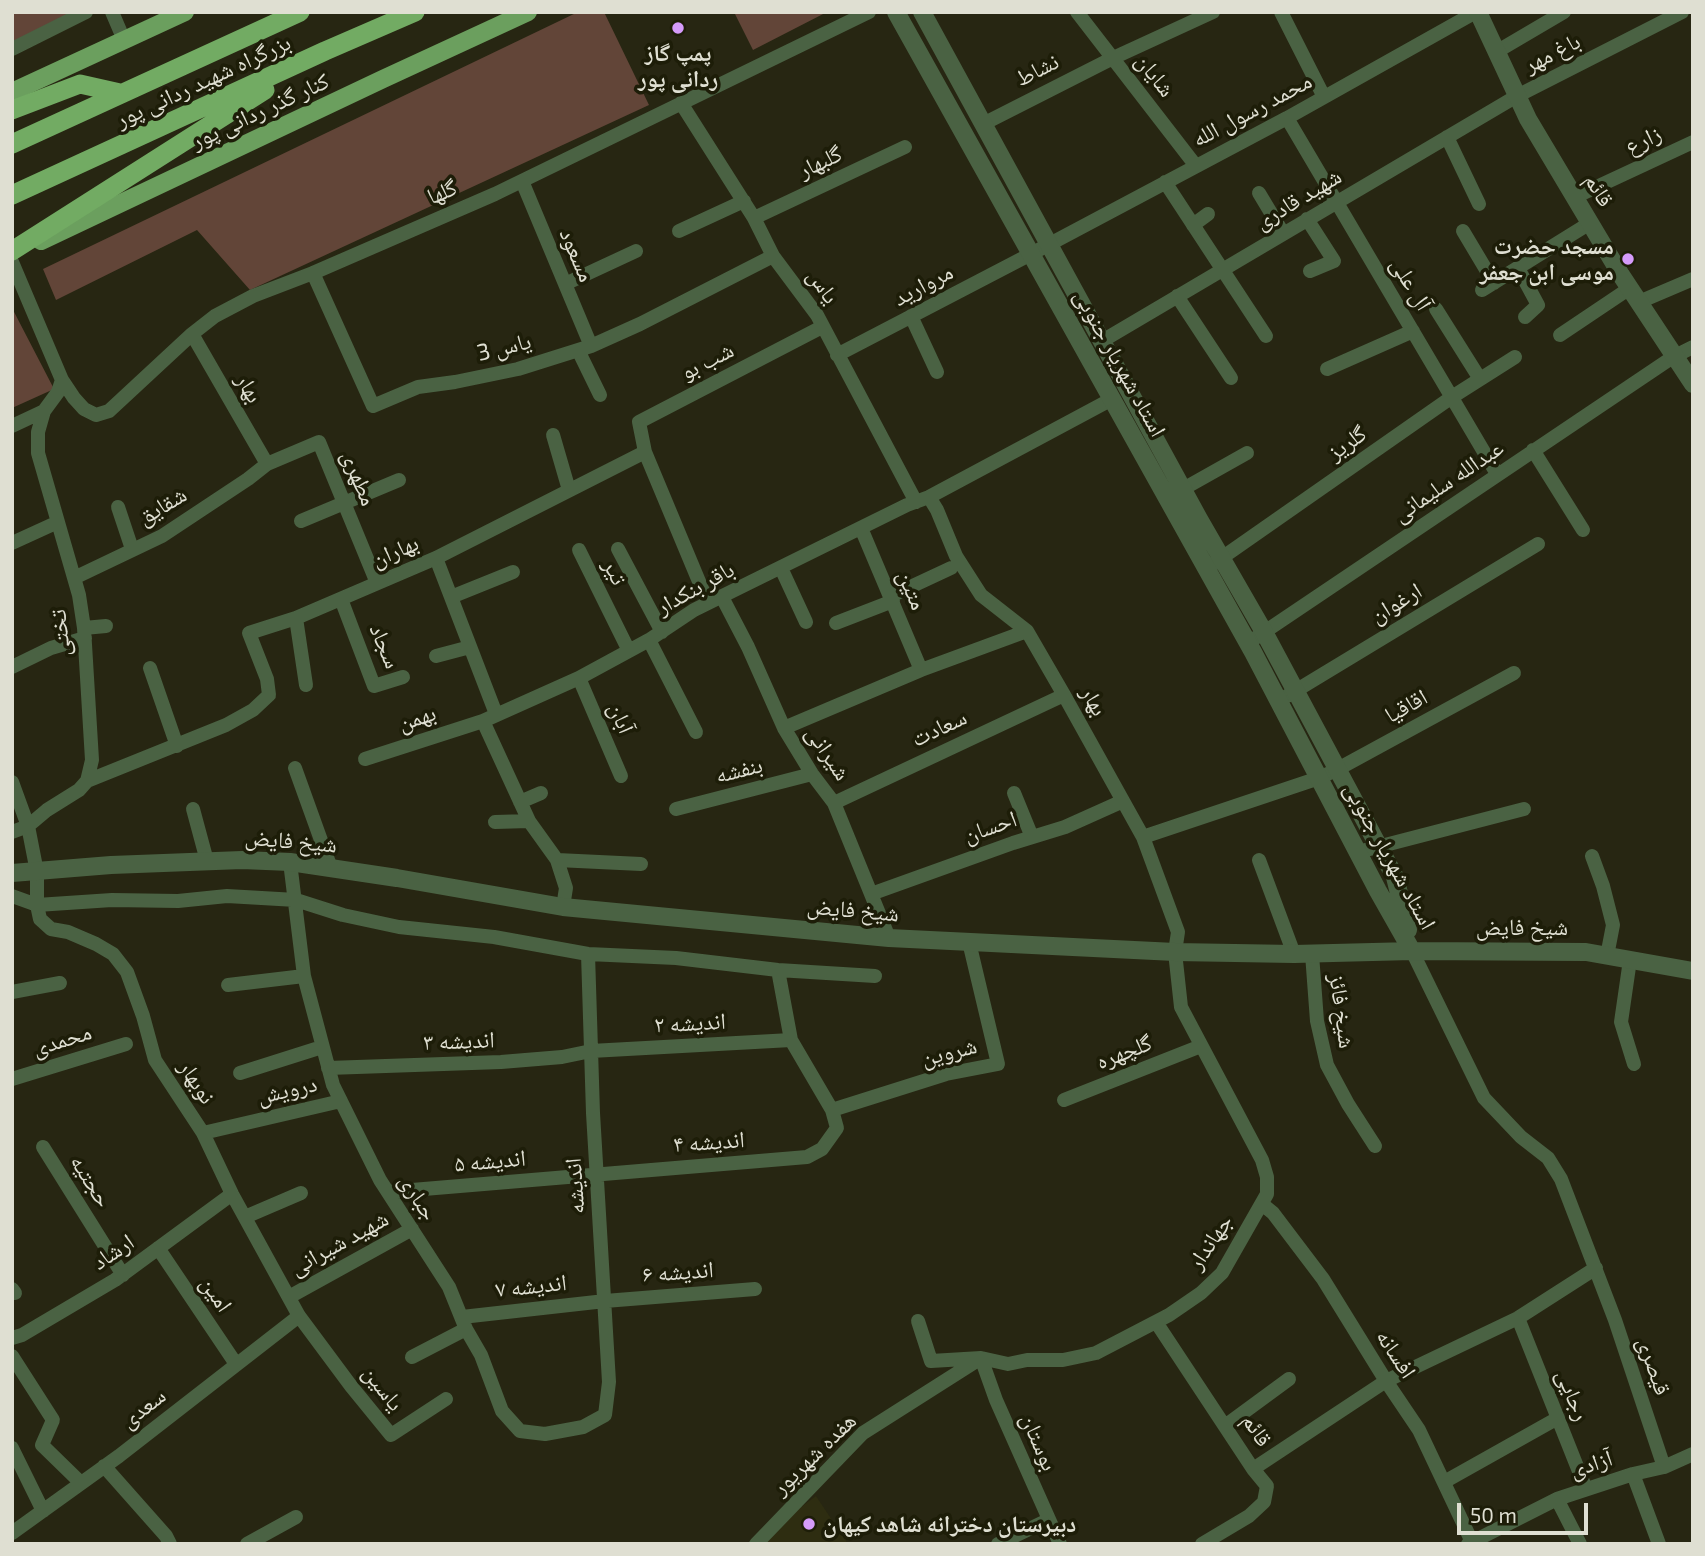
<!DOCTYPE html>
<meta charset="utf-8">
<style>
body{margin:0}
#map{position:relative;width:1705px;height:1556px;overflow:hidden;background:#272612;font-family:"Exo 2",sans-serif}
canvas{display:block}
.frame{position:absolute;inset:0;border:14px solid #dfdfd2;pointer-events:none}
.scale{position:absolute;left:1457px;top:1503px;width:131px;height:32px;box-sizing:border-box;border:4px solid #dfdfd2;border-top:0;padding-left:9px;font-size:21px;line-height:24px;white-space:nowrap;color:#dfdfd2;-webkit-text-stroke:5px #1d1d08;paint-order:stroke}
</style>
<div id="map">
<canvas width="1705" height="1556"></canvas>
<div class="frame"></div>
<div class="scale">50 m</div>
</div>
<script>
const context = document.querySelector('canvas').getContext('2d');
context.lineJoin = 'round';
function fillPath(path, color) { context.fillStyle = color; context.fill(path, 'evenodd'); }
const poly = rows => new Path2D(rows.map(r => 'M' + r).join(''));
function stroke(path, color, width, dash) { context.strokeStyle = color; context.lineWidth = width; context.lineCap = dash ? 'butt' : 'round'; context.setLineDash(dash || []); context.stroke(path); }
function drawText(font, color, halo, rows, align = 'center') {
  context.font = font + ' "Exo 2","Noto Naskh Arabic",sans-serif'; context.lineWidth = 7; context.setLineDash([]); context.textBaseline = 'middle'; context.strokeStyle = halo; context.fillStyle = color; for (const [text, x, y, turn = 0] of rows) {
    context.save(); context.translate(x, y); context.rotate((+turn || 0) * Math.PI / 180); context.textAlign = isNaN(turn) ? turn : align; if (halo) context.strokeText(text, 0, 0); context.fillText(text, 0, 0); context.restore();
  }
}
const built = poly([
 [816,1496,848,1544,766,1544,764,1541,801,1507]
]);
const green = poly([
 [12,12,94,12,12,47],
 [578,12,604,12,649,105,250,290,197,230,56,300,43,269],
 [734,12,827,12,753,50],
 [12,308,54,389,12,408]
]);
const minor = poly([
 [112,12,124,40],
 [1077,12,1196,166],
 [1281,12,1324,97],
 [12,49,86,12],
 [1496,52,1564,12],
 [681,103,754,218,773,256,817,315,916,502],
 [1287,118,1497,474],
 [983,124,1113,58,1213,12],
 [1447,137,1479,204],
 [522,181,591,346],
 [1165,182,1266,336],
 [1259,193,1283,233],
 [1575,197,1693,142],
 [754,218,905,147],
 [1307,219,1334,261,1310,271],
 [1193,225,1208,214],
 [679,231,744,201],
 [1463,231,1494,283],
 [12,262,62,380,58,392,44,411,38,432,38,453,79,595,84,628,92,760,87,781,79,790,47,810,28,826,37,872,37,905,40,919,51,929,68,932,96,944,113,954,127,972,143,1016,155,1060,203,1133,232,1194,299,1316,351,1386,391,1435,446,1399],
 [1518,268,1538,305,1525,317],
 [313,273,373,406,418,387,455,382,518,369,591,346,640,324,773,256],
 [565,284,636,251],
 [1482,290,1590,223],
 [1177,296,1231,378],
 [1639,302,1693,279],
 [1436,309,1480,379],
 [911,316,937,372],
 [192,334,267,464],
 [1560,335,1630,288],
 [1102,341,1517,96,1682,12],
 [578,350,600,395],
 [837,355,1031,254,1287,118,1476,12],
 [1327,369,1413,331],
 [62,380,74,398,84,409,96,415,109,411,192,334,215,316,253,296,313,273,495,194,869,12],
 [12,426,44,411],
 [553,435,569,490],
 [1533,450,1583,530],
 [1173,492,1183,489,1247,453],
 [118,507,132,549],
 [301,521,399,480],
 [861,528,921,670],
 [12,543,58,522],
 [618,549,662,632],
 [579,550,629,651],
 [436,558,496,714],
 [1213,564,1452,397,1515,357],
 [781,568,806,622],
 [74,578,162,536,248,479,267,464,319,442,377,583],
 [891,596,951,568],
 [451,597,513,572],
 [722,597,748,647,784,728,812,774,834,803,889,938],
 [341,599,374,686,403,677],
 [708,603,645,452,639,422,822,327],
 [296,618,306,685],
 [836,623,893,601],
 [84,628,106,626],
 [649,640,696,732],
 [1248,643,1673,357,1693,347],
 [436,656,470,647],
 [12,667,51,648,85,638],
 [150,668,177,746],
 [579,678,621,776],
 [1287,696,1538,544],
 [483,721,529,821,557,860,566,888,563,907],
 [784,728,921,670,1027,631],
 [365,759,483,721,579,678,649,640,694,610,907,505,929,497,1112,399],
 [295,768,331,868],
 [87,781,226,725,253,710,269,695,267,679,249,633,296,618,436,558,645,452],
 [12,782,28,826,12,832],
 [1014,793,1032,837],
 [520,802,541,793],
 [834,803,1064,695],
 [193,809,207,861],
 [676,809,812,774],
 [495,822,529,821],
 [1143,837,1319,778,1336,770,1514,673],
 [1358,852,1524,809],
 [1592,856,1603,886,1613,925,1607,956],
 [557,860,641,864],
 [1259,860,1294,954],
 [290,862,304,976,333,1085,380,1180,449,1287,466,1329,481,1355,502,1411,520,1431,545,1434,583,1427,605,1415,609,1382,593,1113,588,954],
 [871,894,1013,843,1065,827,1123,801],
 [12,896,37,905,112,900,178,901,227,896,296,900,343,915,399,927,494,937,588,954,676,958,778,970,875,976],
 [1412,951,1484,1098,1521,1137,1548,1158,1561,1179,1615,1320,1664,1467],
 [1312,954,1317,1021,1327,1065,1348,1104,1375,1146],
 [1630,960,1621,1022,1634,1064],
 [228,985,304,976],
 [12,992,60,983],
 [328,1068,501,1062,562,1057,591,1051,791,1040],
 [240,1073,322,1047],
 [12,1079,126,1044],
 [1064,1100,1201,1046],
 [832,1110,946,1074,998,1064,969,942],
 [203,1133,341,1101],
 [43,1147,123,1275],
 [388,1192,807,1157,822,1149,837,1128,832,1110,791,1040,778,970],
 [1262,1204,1273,1213,1323,1279,1386,1381,1419,1430,1472,1542],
 [245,1217,301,1193],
 [158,1248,236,1364],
 [12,1289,15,1293],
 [289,1297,412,1229],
 [462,1317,605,1301,755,1289],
 [1518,1318,1586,1489],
 [918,1321,931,1361,981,1358,1008,1364,1027,1360,1063,1360,1096,1353,1169,1315,1201,1293,1222,1273,1267,1194,1267,1177,1262,1160,1181,1007,1175,952,1178,932,1143,837,1064,695,1027,631,981,595,956,556,937,510,929,497],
 [1156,1322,1253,1469,1267,1486,1264,1502,1249,1516,1202,1544],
 [12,1338,22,1335,115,1280,232,1194],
 [12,1356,53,1420,42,1445,81,1483],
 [412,1357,466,1329],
 [1225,1426,1289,1379],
 [12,1448,43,1511],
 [104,1466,166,1536,170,1544],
 [1253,1469,1386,1381,1518,1318,1596,1268],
 [1633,1474,1659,1544],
 [1444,1482,1558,1418],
 [1557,1499,1580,1544],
 [12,1533,119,1456,299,1316],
 [247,1544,296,1517],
 [756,1544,863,1433,981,1358,996,1400,1060,1544],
 [998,1544,1048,1520],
 [1468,1544,1557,1499,1633,1474,1664,1467,1693,1454]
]);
const tertiary = poly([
 [896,12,1253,652,1378,891,1412,951],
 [922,12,1199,519,1264,632,1395,877,1408,930],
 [1478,12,1528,119,1621,275,1693,384],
 [12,873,111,865,242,860,290,862,397,878,563,907,889,938,1175,952,1294,954,1412,951,1586,952,1693,971]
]);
const primary = poly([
 [12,92,185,12],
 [41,241,383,79,528,12]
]);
const trunk = poly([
 [12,110,80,84,120,93],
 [12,144,300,12],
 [12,195,325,51,415,12],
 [12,251,265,90]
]);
const markers = [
 [678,28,7,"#d59bfa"],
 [1628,259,7,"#d59bfa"],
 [809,1524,7,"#d59bfa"]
];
const poiNames = [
 ["پمپ گاز",678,53],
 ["ردانی پور",678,79],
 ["مسجد حضرت",1614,246,"right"],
 ["موسی ابن جعفر",1614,272,"right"],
 ["دبیرستان دخترانه شاهد کیهان",823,1524,"left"]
];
const streetNames = [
 ["باغ مهر",1552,53,-27],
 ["نشاط",1037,70,-27],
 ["شایان",1155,75,52],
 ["بزرگراه شهید ردانی پور",203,81,-25],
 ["محمد رسول الله",1252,110,-28],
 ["کنار گذر ردانی پور",260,111,-25],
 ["زارع",1643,140,-25],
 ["گلبهار",820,162,-25],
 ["قائم",1599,190,59],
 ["گلها",442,192,-23],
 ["شهید قادری",1298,199,-31],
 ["مسعود",577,255,67],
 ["آل علی",1411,284,59],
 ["مروارید",923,285,-28],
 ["یاس",823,286,55],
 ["یاس 3",504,347,-14],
 ["شب بو",707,361,-27],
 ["استاد شهریار جنوبی",1120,363,61],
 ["بهار",249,388,60],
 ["گلریز",1347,443,-35],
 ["مطهری",359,478,68],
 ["عبدالله سلیمانی",1448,481,-34],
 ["شقایق",162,506,-31],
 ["بهاران",395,551,-23],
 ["تیر",615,572,64],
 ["باقر بنکدار",695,588,-29],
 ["متین",912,590,67],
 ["ارغوان",1396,603,-31],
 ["تختی",60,633,-96],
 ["سجاد",385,646,67],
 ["بهار",1094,701,61],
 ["اقاقیا",1406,706,-29],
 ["بهمن",417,718,-18],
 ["آبان",621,718,67],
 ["سعادت",939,728,-25],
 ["شیرانی",828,753,56],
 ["بنفشه",739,770,-14],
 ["احسان",990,827,-19],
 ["شیخ فایض",291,841,5],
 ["استاد شهریار جنوبی",1390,856,61],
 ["شیخ فایض",853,910,5],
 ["شیخ فایض",1522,927],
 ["شیخ فائز",1342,1011,82],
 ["اندیشه ۲",690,1023,-3],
 ["محمدی",62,1040,-17],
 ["اندیشه ۳",459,1041,-2],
 ["شروین",949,1052,-14],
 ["گلچهره",1124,1052,-21],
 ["نوبهار",197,1082,57],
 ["درویش",287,1090,-13],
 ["اندیشه ۴",709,1142,-4],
 ["اندیشه ۵",490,1161,-5],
 ["حجتیه",91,1181,58],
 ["اندیشه",575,1186,-94],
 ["جباری",418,1197,57],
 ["جهاندار",1210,1242,-56],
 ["شهید شیرانی",339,1243,-29],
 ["ارشاد",113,1252,-34],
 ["اندیشه ۶",678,1272,-4],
 ["اندیشه ۷",531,1286,-6],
 ["امین",216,1294,56],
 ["افسانه",1396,1354,57],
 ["قیصری",1654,1366,71],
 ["یاسین",383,1388,52],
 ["رجایی",1573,1395,68],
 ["سعدی",143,1408,-38],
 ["قائم",1257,1430,57],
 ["بوستان",1039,1442,67],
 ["هفده شهریور",814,1454,-44],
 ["آزادی",1591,1464,-18]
];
fillPath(built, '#2e2d11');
fillPath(green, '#624538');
stroke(minor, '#4a6243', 14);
stroke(tertiary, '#4a6243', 18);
stroke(primary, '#6b9f5e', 18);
stroke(trunk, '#72ab63', 19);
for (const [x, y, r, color] of markers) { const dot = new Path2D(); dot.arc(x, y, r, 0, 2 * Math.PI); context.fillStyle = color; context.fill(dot); stroke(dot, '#1d1d08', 2.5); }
drawText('bold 23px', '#dfdfd2', '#1d1d08', poiNames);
drawText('23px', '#dfdfd2', '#1d1d08', streetNames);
</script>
